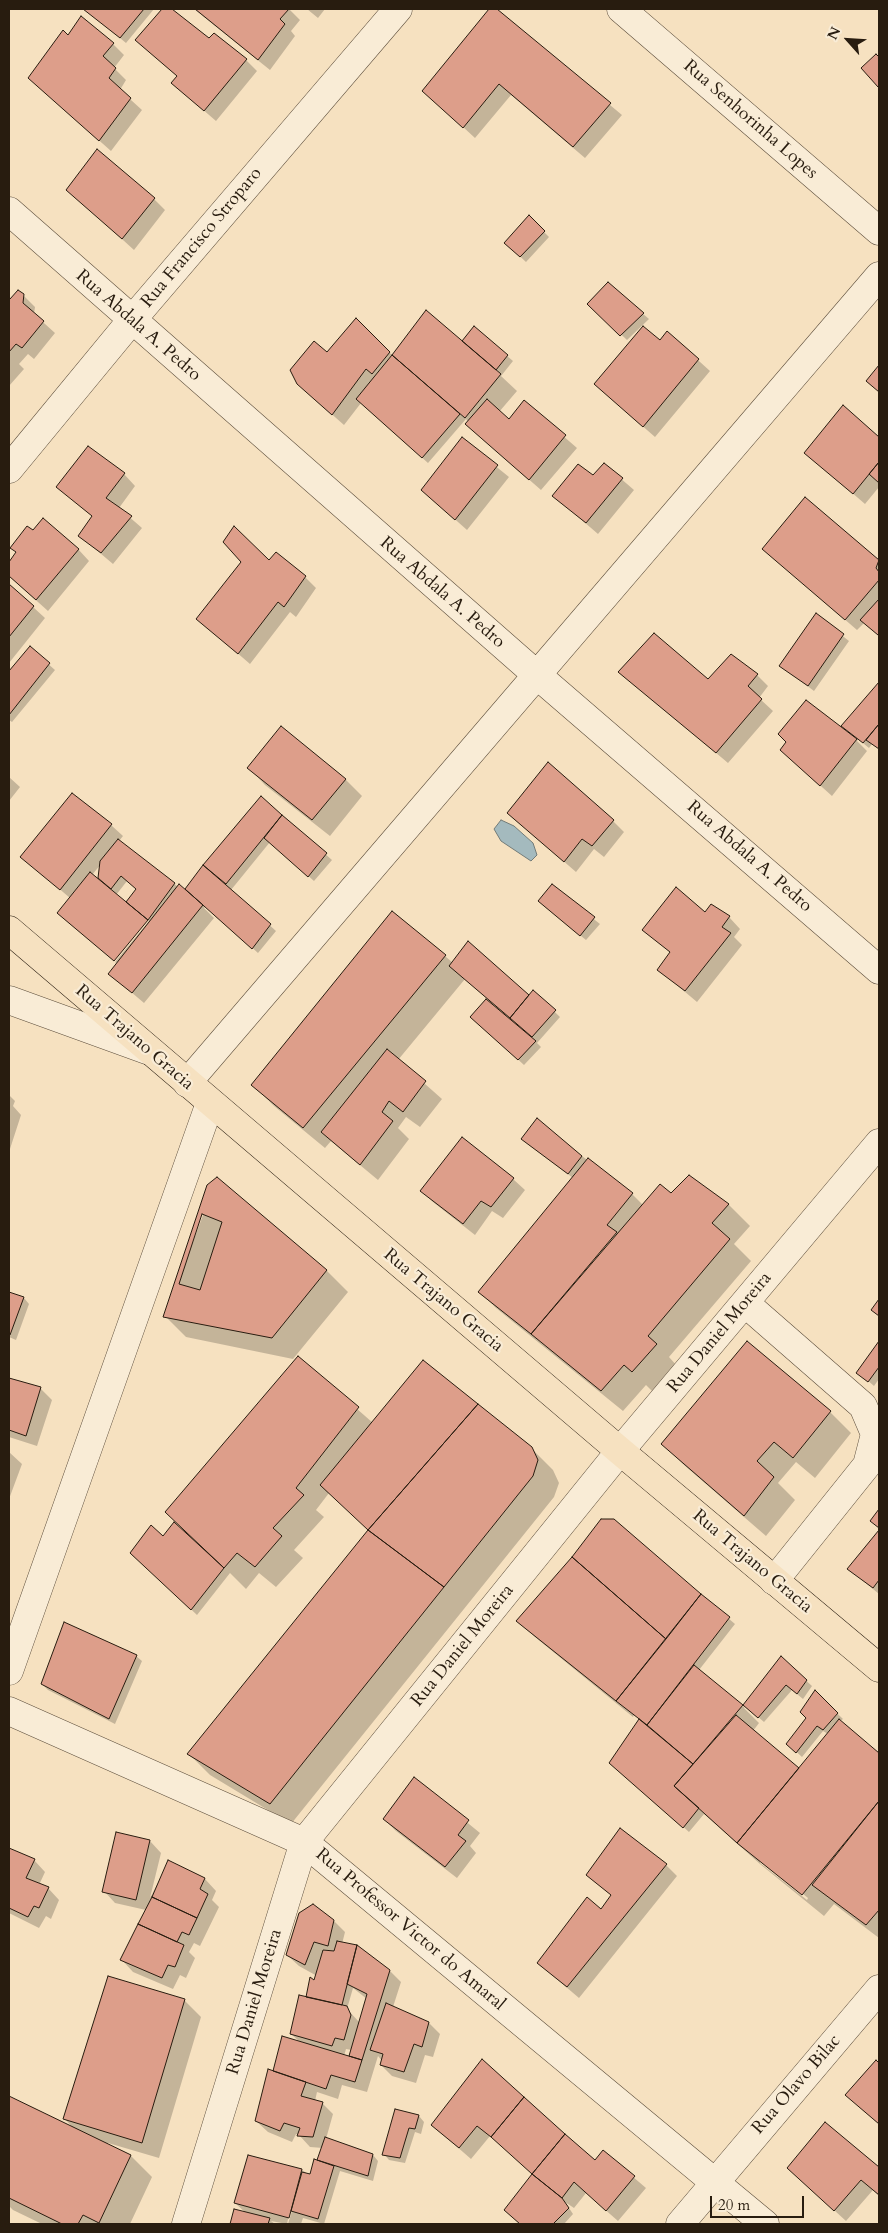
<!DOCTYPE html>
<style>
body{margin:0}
#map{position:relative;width:888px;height:2233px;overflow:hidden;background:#f6e1c0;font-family:Cardo,serif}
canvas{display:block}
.frame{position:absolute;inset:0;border:10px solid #281c0f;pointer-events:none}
.north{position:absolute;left:823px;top:15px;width:50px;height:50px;-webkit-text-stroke:4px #f9ecd6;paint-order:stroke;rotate:296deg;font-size:14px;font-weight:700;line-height:20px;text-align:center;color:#281c0f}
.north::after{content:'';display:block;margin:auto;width:18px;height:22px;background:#281c0f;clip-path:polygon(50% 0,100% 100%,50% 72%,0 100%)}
.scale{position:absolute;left:710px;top:2196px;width:94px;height:22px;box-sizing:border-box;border:2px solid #281c0f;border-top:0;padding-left:6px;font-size:15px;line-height:18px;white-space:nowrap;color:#281c0f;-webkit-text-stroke:4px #f9ecd6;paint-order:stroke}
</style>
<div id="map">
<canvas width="888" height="2233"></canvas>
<div class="frame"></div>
<div class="north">N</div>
<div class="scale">20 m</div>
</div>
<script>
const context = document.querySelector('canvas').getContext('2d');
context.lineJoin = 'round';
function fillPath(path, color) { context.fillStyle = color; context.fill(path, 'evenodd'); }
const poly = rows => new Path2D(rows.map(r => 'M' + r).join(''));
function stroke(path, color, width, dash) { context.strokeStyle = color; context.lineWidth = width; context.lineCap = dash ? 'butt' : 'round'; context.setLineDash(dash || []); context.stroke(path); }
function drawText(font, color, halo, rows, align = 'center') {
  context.font = font + ' Cardo,serif'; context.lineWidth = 4.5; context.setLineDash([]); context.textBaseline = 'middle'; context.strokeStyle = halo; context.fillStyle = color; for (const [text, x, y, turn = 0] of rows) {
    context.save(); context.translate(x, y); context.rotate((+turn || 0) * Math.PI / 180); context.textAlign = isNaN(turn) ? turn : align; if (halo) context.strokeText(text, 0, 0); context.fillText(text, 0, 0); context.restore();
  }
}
const water = poly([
 [501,820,514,826,533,843,537,855,531,861,501,841,494,829,501,820]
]);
const shadow = poly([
 [85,9,154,9,126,43],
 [163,9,170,9,210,40,246,60,257,71,216,121,172,83,178,77,137,40],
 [194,9,289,9,300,20,291,31,295,36,270,70],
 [307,9,325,9,318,18],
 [490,9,495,9,622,115,585,158,511,95,475,138,424,91],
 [113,44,124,55,114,68,126,80,120,90,142,110,111,151,41,89],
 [68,190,154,199,165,210,134,250],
 [529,217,549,237,526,262,511,248],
 [608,284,649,319,627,340,589,304],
 [23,295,35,307,34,314,55,333,34,359,28,354,19,364,24,369,9,386,9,300,11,301],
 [426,312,467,347,474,328,513,361,501,376,517,391,499,412,509,421,524,402,577,448,541,490,478,435,466,419,428,463,361,403,344,425,310,395,327,354,356,320,393,356],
 [668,333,710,371,655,437,607,395],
 [843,406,879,438,879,487,865,504,806,453],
 [462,439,509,477,467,530,422,490],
 [604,464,634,490,598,534,554,496,594,476],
 [124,474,135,486,119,508,142,528,113,564,80,536,93,517,58,487],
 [805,499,879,561,879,636,864,623,857,630,763,549],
 [78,549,89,561,48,611,9,576,9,563,17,553],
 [269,562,305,577,316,588,296,617,290,612,250,664,198,619],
 [9,585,45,618,9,663],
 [816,615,849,641,814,691,781,666],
 [30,648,55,670,12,722,9,720,9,672],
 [620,672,708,681,757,675,768,686,759,698,773,711,728,763],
 [879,684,879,749,872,744,869,748,858,739,857,741,867,751,832,796,793,761,846,732,847,730,842,726],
 [281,728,346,780,362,796,330,836,265,785,249,768],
 [9,777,20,787,9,801],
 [72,795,111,825,123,836,119,841,191,897,204,866,261,797,332,860,314,881,270,842,231,890,276,931,258,953,206,906,204,908,214,918,144,1003,110,974,118,964,115,962,149,921,147,919,113,960,58,913,70,898,22,857],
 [101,864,104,883,102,884,92,875],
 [127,881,138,889,130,907,116,895],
 [508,813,613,821,624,832,604,857,594,849,576,872],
 [552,886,600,924,586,940,545,907],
 [705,914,729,917,740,929,734,937,742,945,697,1002,659,970,671,953,644,930],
 [445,956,453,963,529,997,534,992,560,1017,537,1043,541,1047,524,1065,472,1017,488,999,465,979,398,1060,442,1099,420,1127,406,1117,398,1128,409,1139,378,1180,331,1141,325,1148,274,1106,253,1085],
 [9,1095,15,1101,13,1106,21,1115,9,1152],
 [528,1144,582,1156,632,1194,643,1205,671,1195,689,1177,729,1205,750,1226,734,1244,751,1261,669,1357,677,1366,654,1393,646,1385,623,1411,496,1308,480,1292,573,1178],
 [217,1178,327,1271,348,1292,293,1359,186,1337,165,1316],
 [513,1179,525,1190,503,1218,492,1211,475,1235,433,1202,422,1191],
 [9,1293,24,1298,29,1304,16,1340,9,1337],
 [747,1342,830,1412,851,1433,815,1478,796,1462,778,1483,795,1500,766,1536,684,1465,663,1444],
 [879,1343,879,1379,874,1386,858,1372],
 [298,1357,373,1423,531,1448,553,1470,559,1483,554,1497,291,1824,210,1775,189,1754,369,1530,329,1493,316,1510,324,1517,294,1550,303,1558,276,1587,259,1573,246,1589,230,1573,197,1615,137,1558,163,1538,187,1532],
 [9,1380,41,1389,52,1400,37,1446,9,1437],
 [9,1452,22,1464,9,1499],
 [879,1532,879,1594,849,1569],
 [701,1595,735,1624,699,1670,743,1707,781,1658,812,1686,803,1699,792,1690,764,1722,745,1706,744,1708,759,1723,753,1731,799,1770,828,1734,823,1731,802,1757,788,1744,807,1718,815,1692,843,1719,840,1721,879,1755,879,1938,834,1904,824,1916,760,1864,704,1814,689,1832,611,1762,640,1719,634,1715,633,1717,535,1637,518,1621],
 [760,1860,808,1898,807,1900,760,1863],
 [136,1656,142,1661,115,1724,48,1690,42,1684],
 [414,1779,480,1833,470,1846,476,1853,457,1878,396,1831,384,1819],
 [117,1834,150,1841,161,1853,150,1898,169,1862,205,1879,216,1891,212,1900,219,1907,200,1946,194,1943,189,1952,195,1958,186,1978,180,1975,173,1989,133,1972,122,1960,146,1910,115,1903,104,1891],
 [9,1849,34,1860,45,1872,39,1885,48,1888,59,1900,51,1919,46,1916,39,1928,9,1913],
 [666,1865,677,1876,579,1998,538,1963,601,1911,612,1896,588,1875],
 [334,1921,345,1932,342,1944,390,1971,401,1982,393,2007,429,2023,440,2034,433,2057,425,2055,416,2083,392,2076,381,2065,382,2061,378,2056,367,2092,342,2085,338,2099,317,2092,315,2101,322,2103,333,2114,326,2139,373,2155,378,2161,373,2181,340,2171,324,2224,303,2218,301,2224,288,2224,292,2211,290,2209,287,2224,271,2221,275,2224,231,2224,235,2210,246,2213,235,2203,249,2157,302,2170,311,2176,318,2161,323,2148,310,2147,299,2135,296,2134,292,2142,268,2132,256,2121,274,2072,300,2042,291,2034,317,1976,299,1966,287,1955],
 [353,1988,367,1999,360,2023,347,2009],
 [346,2049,352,2050,350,2058,344,2056],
 [184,2000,201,2017,159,2158,108,2143,107,2145,131,2156,152,2177,130,2224,42,2224,13,2210,9,2206,9,2098,74,2129,64,2118],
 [482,2061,595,2162,604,2152,646,2188,618,2221,586,2193,574,2208,565,2202,573,2214,564,2224,521,2224,511,2215,534,2174,490,2136,471,2159,432,2125],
 [876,2062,879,2065,879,2124,858,2106],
 [396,2111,419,2116,424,2122,421,2134,415,2132,405,2163,389,2160,384,2154],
 [825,2123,879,2167,879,2196,873,2190,846,2221,800,2179]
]);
const building = poly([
 [83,9,144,9,120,38,83,9],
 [162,9,172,9,209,38,214,33,247,59,204,111,171,83,177,76,135,40,162,9],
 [195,9,289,9,280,19,285,24,258,60,195,9],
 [489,9,497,9,611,103,573,147,499,84,463,128,422,91,489,9],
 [81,16,114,43,103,56,116,68,109,78,131,98,99,141,28,78,63,30,68,35,81,16],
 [876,54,879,57,879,85,878,87,861,68,876,54],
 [97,149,155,198,122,239,66,190,97,149],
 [529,215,545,231,520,257,504,243,529,215],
 [608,282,644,313,620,336,587,304,608,282],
 [18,290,24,294,23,303,44,321,22,348,16,344,9,352,9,298,10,299,18,290],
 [426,310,501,374,465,418,392,355,426,310],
 [356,318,390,352,372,374,366,369,332,415,297,384,290,370,314,341,327,352,356,318],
 [474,326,508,355,496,370,462,341,474,326],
 [643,326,660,340,667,331,699,359,643,427,594,384,643,326],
 [392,355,460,414,422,458,356,399,392,355],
 [879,365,879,392,866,381,879,365],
 [487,399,509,419,524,400,566,435,529,480,465,424,487,399],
 [843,405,879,437,879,462,853,494,804,453,843,405],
 [462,437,498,465,455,520,421,490,462,437],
 [88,446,125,473,106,498,132,516,101,553,78,536,92,516,56,487,88,446],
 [879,462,879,483,869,474,879,462],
 [604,463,623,478,586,523,552,496,578,464,593,475,604,463],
 [805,497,879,560,876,568,879,572,879,580,845,620,762,549,805,497],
 [43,518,79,549,36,600,9,576,9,562,16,552,10,548,27,526,33,530,43,518],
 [234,526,269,560,276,552,306,576,284,607,278,602,238,654,196,619,241,562,223,542,234,526],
 [9,584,34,606,9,637,9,584],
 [879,599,879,634,878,635,860,620,879,599],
 [816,613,844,634,808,686,779,666,816,613],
 [654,633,708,679,731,654,758,674,748,686,762,699,716,753,618,672,654,633],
 [30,646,50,663,9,715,9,671,30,646],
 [879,682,879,724,863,743,841,726,879,682],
 [806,700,857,739,820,786,780,750,786,742,778,734,806,700],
 [879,724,879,749,866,740,879,724],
 [281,726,346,779,312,820,247,768,281,726],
 [548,762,614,820,592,846,582,839,564,862,507,813,548,762],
 [72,793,112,824,60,890,20,857,72,793],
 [261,796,282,815,226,884,203,865,261,796],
 [282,815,327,853,308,877,264,838,282,815],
 [118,839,175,883,148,920,126,902,136,889,121,876,111,889,98,878,100,861,118,839],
 [203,865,271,924,252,949,185,889,203,865],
 [90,872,148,920,114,961,57,913,90,872],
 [179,884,203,905,132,993,108,974,179,884],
 [552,884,595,917,580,936,538,901,552,884],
 [676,887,705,912,711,904,730,916,722,927,731,933,685,991,657,970,670,952,642,930,676,887],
 [392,911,446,955,303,1128,251,1085,392,911],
 [468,941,529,995,510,1018,449,966,468,941],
 [533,990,556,1010,532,1037,510,1018,533,990],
 [486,999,536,1041,518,1060,470,1017,486,999],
 [387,1049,426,1081,403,1112,389,1101,382,1112,393,1121,360,1165,321,1132,387,1049],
 [537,1118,582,1156,568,1174,521,1139,537,1118],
 [462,1137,514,1178,491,1207,481,1201,463,1224,420,1191,462,1137],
 [588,1158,633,1193,607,1225,617,1232,531,1334,478,1292,588,1158],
 [689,1175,729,1204,712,1223,730,1239,648,1336,657,1344,632,1372,624,1365,601,1391,531,1334,660,1184,671,1193,689,1175],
 [217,1177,327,1270,272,1338,163,1317,207,1185,217,1177],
 [202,1214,222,1222,200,1290,179,1284,202,1214],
 [9,1292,24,1297,10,1335,9,1335,9,1292],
 [879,1299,879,1316,871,1310,879,1299],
 [747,1341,831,1411,793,1458,774,1442,757,1461,774,1477,744,1516,661,1444,747,1341],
 [879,1341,879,1367,868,1382,856,1373,879,1341],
 [298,1356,359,1407,296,1488,304,1495,273,1528,282,1536,255,1567,237,1553,224,1568,165,1512,298,1356],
 [423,1360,478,1404,368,1530,320,1485,423,1360],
 [9,1378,41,1387,26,1436,9,1430,9,1378],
 [478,1404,532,1447,538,1460,533,1476,444,1587,368,1530,478,1404],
 [879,1509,879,1528,870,1521,879,1509],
 [601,1519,614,1519,701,1594,666,1639,572,1557,601,1519],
 [174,1522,224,1568,191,1610,130,1553,151,1525,163,1536,174,1522],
 [368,1530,444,1587,270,1804,187,1754,368,1530],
 [879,1530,879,1580,873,1588,847,1569,879,1530],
 [572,1557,666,1639,616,1701,516,1621,572,1557],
 [701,1594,730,1617,647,1725,616,1701,701,1594],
 [64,1622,137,1655,109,1719,41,1684,64,1622],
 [781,1656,807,1680,797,1694,786,1685,758,1718,743,1705,781,1656],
 [694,1665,743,1705,693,1764,647,1725,694,1665],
 [815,1690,838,1713,823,1730,817,1726,796,1753,786,1744,806,1718,800,1712,815,1690],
 [736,1715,799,1768,737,1843,674,1786,736,1715],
 [639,1719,693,1764,674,1786,699,1808,683,1828,609,1763,639,1719],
 [839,1719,879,1753,879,1801,802,1895,737,1843,839,1719],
 [414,1777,469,1820,458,1835,466,1841,445,1867,383,1819,414,1777],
 [879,1801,879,1910,866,1925,812,1885,879,1801],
 [620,1828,667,1864,567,1987,537,1963,587,1897,601,1909,611,1895,586,1875,620,1828],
 [116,1832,150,1840,136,1900,102,1892,116,1832],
 [9,1848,35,1859,26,1878,49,1887,39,1908,34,1906,28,1917,9,1908,9,1848],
 [168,1860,205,1878,200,1889,208,1894,197,1918,152,1897,168,1860],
 [152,1897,197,1918,189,1935,182,1932,177,1942,138,1924,152,1897],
 [313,1904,334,1920,328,1946,314,1942,305,1965,286,1955,299,1913,313,1904],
 [138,1924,184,1945,175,1967,168,1965,162,1978,120,1960,138,1924],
 [337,1941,357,1945,342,2005,306,1997,310,1977,314,1980,323,1950,334,1951,337,1941],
 [357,1945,390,1970,362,2060,349,2056,367,1994,347,1984,357,1945],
 [108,1976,185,1999,142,2143,63,2119,108,1976],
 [299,1995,347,2006,351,2015,344,2040,335,2038,332,2046,290,2034,299,1995],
 [386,2003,429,2022,422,2047,414,2044,404,2072,380,2065,383,2054,370,2050,386,2003],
 [282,2036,362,2060,355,2082,331,2075,326,2089,273,2071,282,2036],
 [482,2059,524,2097,491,2137,477,2126,459,2148,431,2125,482,2059],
 [876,2060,879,2063,879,2124,845,2095,876,2060],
 [268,2069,306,2082,301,2096,323,2102,313,2137,297,2136,300,2128,284,2123,280,2131,255,2121,268,2069],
 [9,2096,131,2155,99,2223,83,2215,78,2224,62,2224,9,2198,9,2096],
 [524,2097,565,2134,532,2174,491,2137,524,2097],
 [395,2109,419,2115,415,2129,409,2128,400,2158,382,2155,395,2109],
 [825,2122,879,2167,879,2195,861,2180,834,2211,787,2168,825,2122],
 [565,2134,595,2160,603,2150,635,2176,606,2211,574,2182,562,2198,532,2174,565,2134],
 [325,2137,373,2154,368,2176,317,2160,325,2137],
 [248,2155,302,2169,289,2218,234,2203,248,2155],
 [314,2159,334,2166,318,2219,291,2211,302,2172,310,2174,314,2159],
 [532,2174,562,2198,569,2208,553,2224,520,2224,504,2210,532,2174],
 [234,2209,270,2218,268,2224,230,2224,234,2209]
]);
const minor = poly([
 [621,9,879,231],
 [9,211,537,675,879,970],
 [9,469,131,321,398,9],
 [9,1000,147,1050],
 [187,1083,879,276],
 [745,1303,863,1406,875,1434,867,1465,774,1581],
 [9,1671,210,1103],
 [9,1711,304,1842,765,2224],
 [186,2224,304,1842,620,1451,879,1143],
 [680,2224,879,1989]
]);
const major = poly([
 [9,930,620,1451,879,1668]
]);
const streetNames = [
 ["Rua Senhorinha Lopes",750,120,41],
 ["Rua Francisco Stroparo",202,238,-50],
 ["Rua Abdala A. Pedro",138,326,41],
 ["Rua Abdala A. Pedro",442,593,41],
 ["Rua Abdala A. Pedro",749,857,41],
 ["Rua Trajano Gracia",134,1038,41],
 ["Rua Trajano Gracia",443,1301,40],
 ["Rua Daniel Moreira",720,1333,-50],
 ["Rua Trajano Gracia",752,1562,40],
 ["Rua Daniel Moreira",463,1646,-51],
 ["Rua Professor Victor do Amaral",410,1930,40],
 ["Rua Daniel Moreira",255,2002,-73],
 ["Rua Olavo Bilac",797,2085,-49]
];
fillPath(water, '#a4babe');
stroke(water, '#727b78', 1);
fillPath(shadow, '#0003');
fillPath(building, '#dd9e8a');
stroke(building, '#281c0f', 1);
stroke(minor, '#5c4d3b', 29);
stroke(major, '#281c0f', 29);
stroke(minor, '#f9ecd6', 28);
stroke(major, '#f6e1c0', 28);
drawText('18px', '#281c0f', '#f9ecd6', streetNames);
</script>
